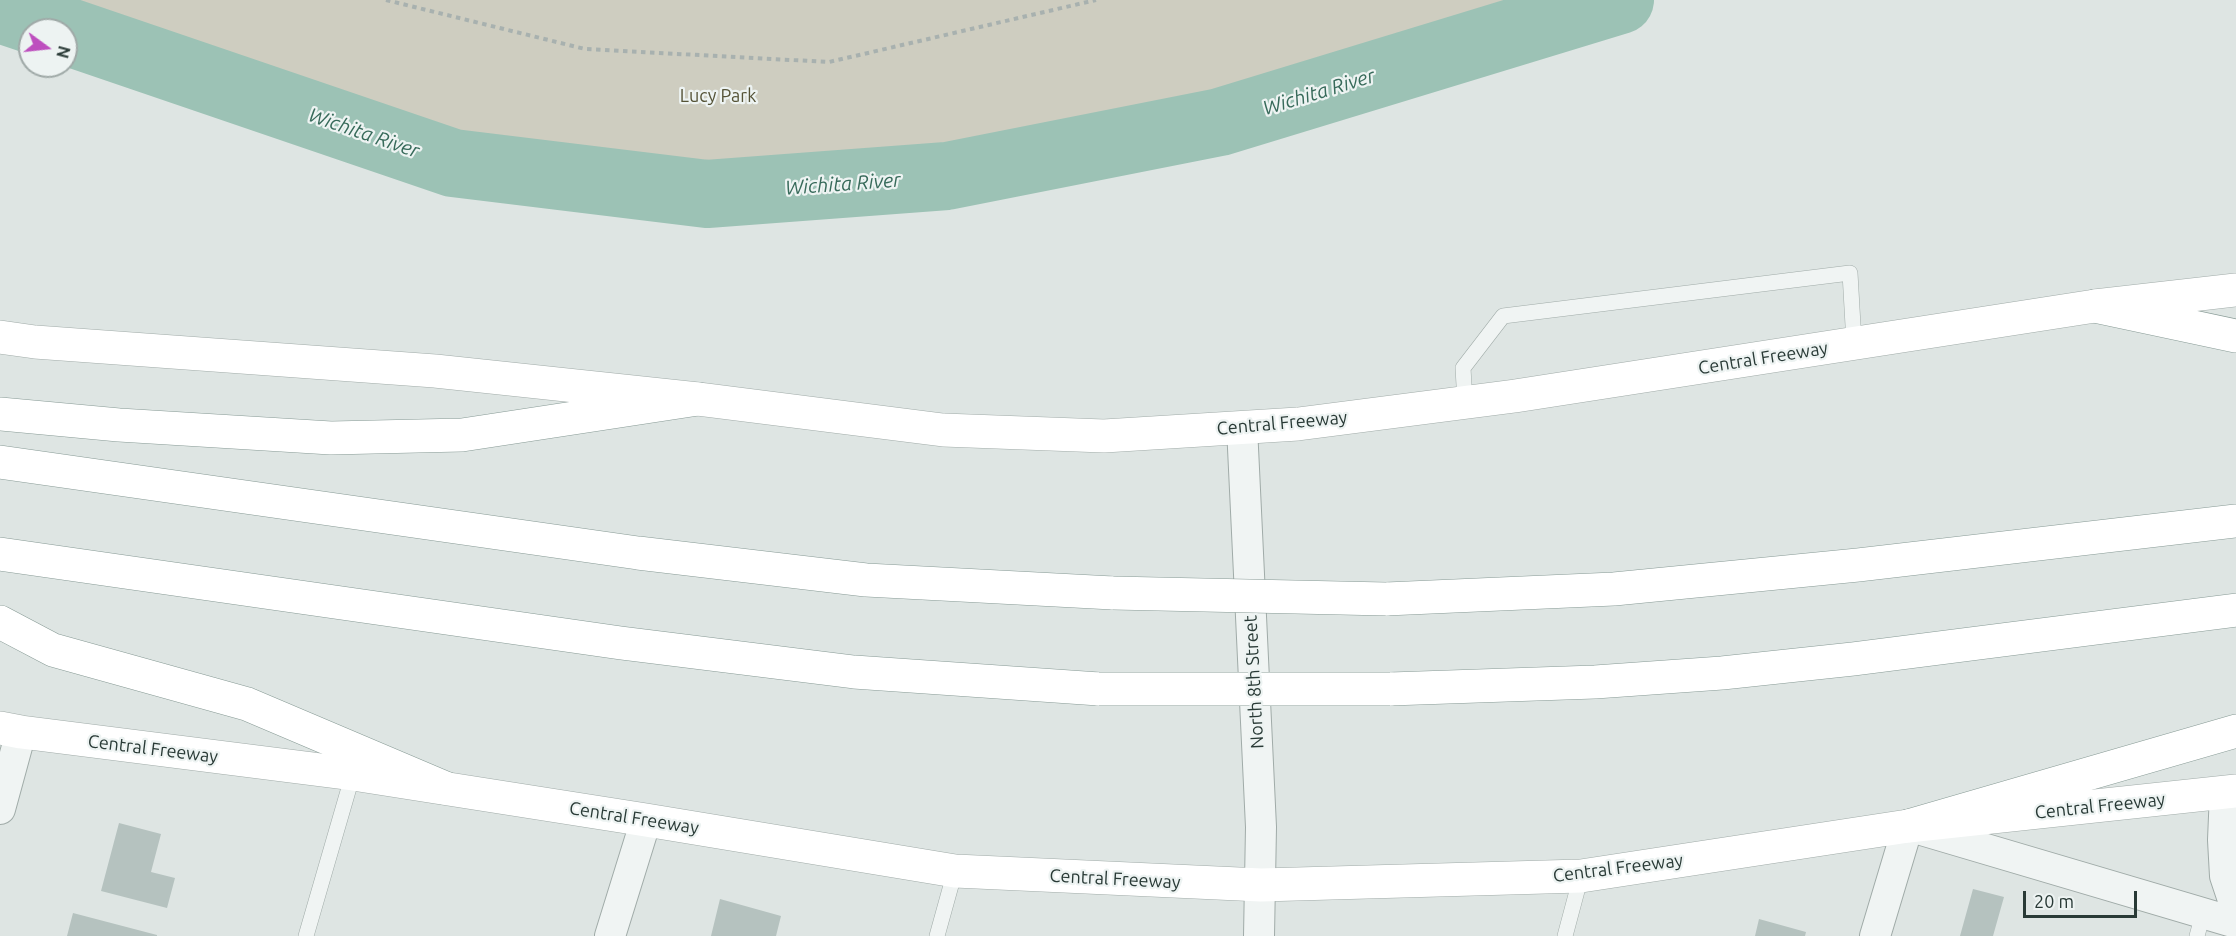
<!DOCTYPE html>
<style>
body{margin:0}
#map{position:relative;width:2236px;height:936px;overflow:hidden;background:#dee5e3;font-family:Ubuntu,sans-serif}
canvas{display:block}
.north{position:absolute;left:18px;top:18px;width:60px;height:60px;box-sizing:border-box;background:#edf3f2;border:2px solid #9fa9a7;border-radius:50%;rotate:105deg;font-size:16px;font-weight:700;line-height:24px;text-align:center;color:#293a36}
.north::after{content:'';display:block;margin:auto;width:21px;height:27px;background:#bd4fbe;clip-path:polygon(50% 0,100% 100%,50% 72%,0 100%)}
.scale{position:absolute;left:2023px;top:891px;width:114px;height:27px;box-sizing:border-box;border:3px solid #293a36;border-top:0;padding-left:8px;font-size:18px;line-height:21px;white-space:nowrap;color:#293a36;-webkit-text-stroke:4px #edf3f2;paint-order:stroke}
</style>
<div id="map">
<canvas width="2236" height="936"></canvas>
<div class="north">N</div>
<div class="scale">20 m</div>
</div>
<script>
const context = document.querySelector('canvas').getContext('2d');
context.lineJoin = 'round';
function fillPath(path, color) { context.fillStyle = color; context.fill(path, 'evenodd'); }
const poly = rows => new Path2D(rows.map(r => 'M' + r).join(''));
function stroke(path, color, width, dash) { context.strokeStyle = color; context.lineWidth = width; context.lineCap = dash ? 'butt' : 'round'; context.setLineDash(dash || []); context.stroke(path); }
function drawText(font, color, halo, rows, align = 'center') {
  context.font = font + ' Ubuntu,sans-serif'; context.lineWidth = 4.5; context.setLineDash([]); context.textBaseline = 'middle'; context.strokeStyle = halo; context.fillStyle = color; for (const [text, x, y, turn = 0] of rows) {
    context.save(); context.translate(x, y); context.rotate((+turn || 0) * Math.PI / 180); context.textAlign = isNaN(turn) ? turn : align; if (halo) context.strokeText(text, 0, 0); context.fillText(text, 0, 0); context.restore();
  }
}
const green = poly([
 [0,0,1620,0,1220,122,947,176,707,194,453,163,66,30,0,9]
]);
const river = poly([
 [0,9,63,30],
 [66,31,453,163,707,194,947,176,1220,122,1620,0]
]);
const building = poly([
 [119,823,161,834,151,872,175,878,167,908,101,891],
 [1973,889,2004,897,1993,936,1960,936],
 [720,899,781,916,776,936,711,936],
 [73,913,157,935,157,936,67,936],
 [1759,919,1806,932,1805,936,1755,936]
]);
const path = poly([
 [386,0,585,49,829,62,1096,0]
]);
const lane = poly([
 [1465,402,1463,368,1503,316,1850,273,1854,343],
 [306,936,353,774],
 [937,936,955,871],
 [1565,936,1581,876],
 [2197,936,2203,914]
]);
const street = poly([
 [1242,427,1261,827,1259,936],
 [2225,793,2223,840,2225,876,2236,909],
 [0,809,21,732],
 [610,936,646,820],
 [1875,936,1908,826,2236,923]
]);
const secondary = poly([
 [0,337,35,342,435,371,698,399,943,430,1104,436,1298,424,1515,396,2095,306,2236,290],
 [0,728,21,732,353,774,646,820,955,871,1261,885,1581,876,1908,826,2236,791]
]);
const highway = poly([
 [2095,306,2236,336],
 [0,414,119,425,331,438,462,435,698,399],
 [0,462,638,553,866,580,1113,593],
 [0,554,621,643,854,672,1099,689],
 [1386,599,1614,589,1858,565,2236,521],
 [0,622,53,650,247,704,445,788],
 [1390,689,1595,682,1722,673,1853,659,2236,610],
 [1908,826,2236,731]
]);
const highwayBridge = poly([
 [1113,593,1386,599],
 [1099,689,1390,689]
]);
const parkNames = [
 ["Lucy Park",718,96]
];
const streetNames = [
 ["Central Freeway",1763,358,-9],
 ["Central Freeway",1282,423,-5],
 ["North 8th Street",1254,682,-93],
 ["Central Freeway",153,749,7],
 ["Central Freeway",2100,806,-6],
 ["Central Freeway",634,818,9],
 ["Central Freeway",1618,868,-7],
 ["Central Freeway",1115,879,3]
];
const waterNames = [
 ["Wichita River",1319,92,-17],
 ["Wichita River",364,133,19],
 ["Wichita River",843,184,-4]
];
fillPath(green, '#cecdc0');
stroke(river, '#9cc2b5', 68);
fillPath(building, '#b5c2bf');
stroke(lane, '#a0aba8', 16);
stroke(street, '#a0aba8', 32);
stroke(secondary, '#a0aba8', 34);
stroke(highway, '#879a95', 34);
stroke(path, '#a8b1af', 4, [4.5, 4.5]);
stroke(lane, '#f0f4f3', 15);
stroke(street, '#f0f4f3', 30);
stroke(secondary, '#fff', 33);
stroke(highway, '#fff', 33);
stroke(highwayBridge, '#879a95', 34, []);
stroke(highwayBridge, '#fff', 33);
drawText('18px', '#555337', '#edf3f2', parkNames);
drawText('18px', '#293a36', '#edf3f2', streetNames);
drawText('italic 20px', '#376a5a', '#edf3f2', waterNames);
</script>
